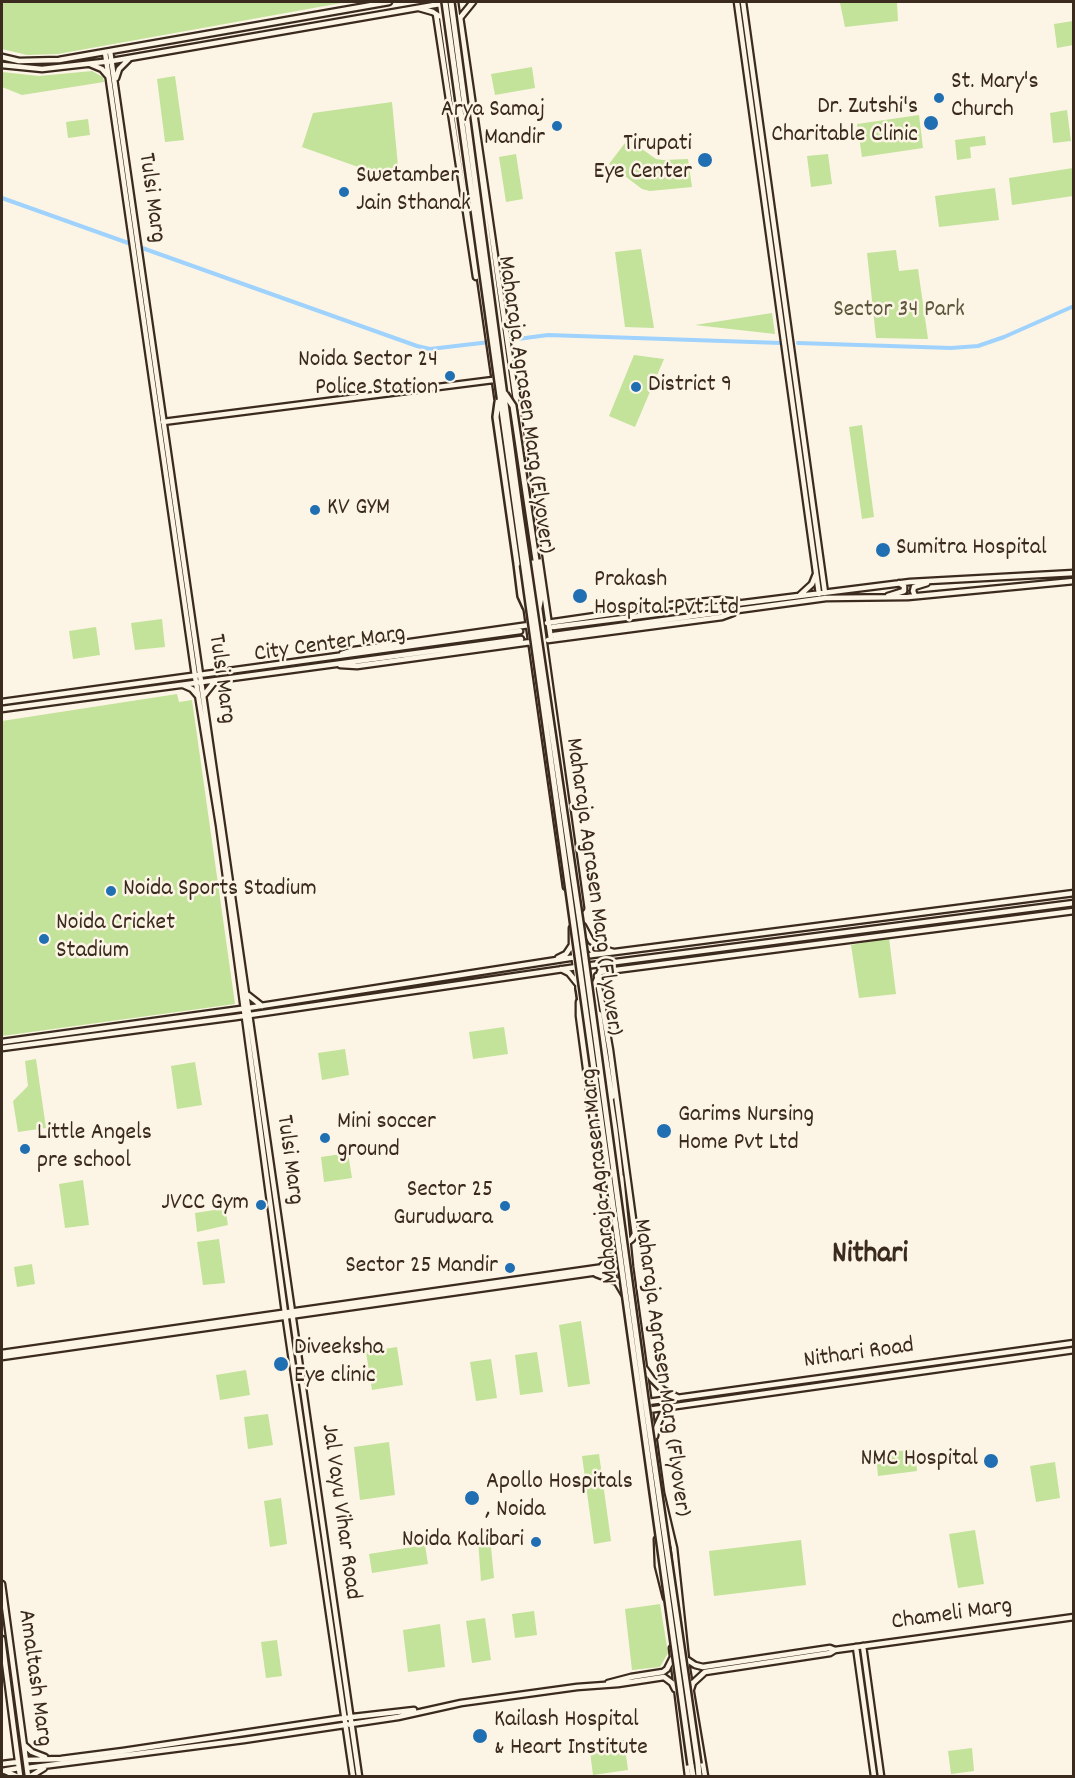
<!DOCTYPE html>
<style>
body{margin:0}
#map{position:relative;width:1075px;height:1778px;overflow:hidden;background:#fcf5e5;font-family:Dekko,sans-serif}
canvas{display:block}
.frame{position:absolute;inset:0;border:3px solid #3b2a1e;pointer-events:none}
</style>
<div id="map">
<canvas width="1075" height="1778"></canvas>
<div class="frame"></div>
</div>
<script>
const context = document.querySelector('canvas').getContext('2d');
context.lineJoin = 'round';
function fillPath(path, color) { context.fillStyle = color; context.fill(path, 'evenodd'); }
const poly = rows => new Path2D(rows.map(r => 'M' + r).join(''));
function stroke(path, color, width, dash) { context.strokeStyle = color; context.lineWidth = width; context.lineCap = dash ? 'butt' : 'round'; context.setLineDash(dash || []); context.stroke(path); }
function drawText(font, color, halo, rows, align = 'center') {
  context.font = font + ' Dekko,sans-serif'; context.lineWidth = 5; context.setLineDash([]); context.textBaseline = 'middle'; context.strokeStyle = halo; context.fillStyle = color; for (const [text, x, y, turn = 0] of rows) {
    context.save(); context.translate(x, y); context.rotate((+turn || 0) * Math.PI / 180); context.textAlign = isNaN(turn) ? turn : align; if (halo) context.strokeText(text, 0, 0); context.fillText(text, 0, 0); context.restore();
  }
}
const green = poly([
 [2,2,347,2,58,54,27,55,2,49],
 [850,2,897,2,898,21,845,27,840,3],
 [1073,21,1073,45,1057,48,1054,24],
 [532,67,535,88,495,95,491,74],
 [92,71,103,77,104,82,22,95,2,87,2,72,39,76],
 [175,76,184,140,165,142,157,79],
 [392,102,399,177,386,177,302,147,313,113],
 [1067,110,1071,141,1053,143,1050,113],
 [919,115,923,148,862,157,857,124],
 [88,119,90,135,68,138,66,122],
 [985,136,986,145,970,147,971,158,957,160,955,140],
 [628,139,656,159,663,160,688,159,692,187,650,191,642,189,609,164],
 [516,154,523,199,506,202,499,157],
 [828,154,832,184,811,187,807,156],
 [1073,168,1073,196,1012,205,1009,178],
 [995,188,999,220,939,227,935,196],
 [641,249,654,328,625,327,615,252],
 [896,250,899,271,918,269,928,339,876,338,867,253],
 [772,313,775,334,695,325],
 [634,355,664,359,635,427,609,416],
 [862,425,874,517,862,519,849,427],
 [162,619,165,647,135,650,131,623],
 [96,627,100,655,73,659,69,631],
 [177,694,179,702,192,700,235,1004,2,1036,2,721],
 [889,938,896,994,859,998,851,945],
 [504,1027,508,1054,473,1059,469,1032],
 [345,1049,349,1075,322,1080,318,1053],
 [36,1059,46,1128,18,1132,13,1101,28,1086,25,1061],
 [195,1062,202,1105,177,1109,171,1066],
 [348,1153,352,1178,324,1182,321,1157],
 [83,1180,89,1225,65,1228,59,1184],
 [221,1209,226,1213,228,1225,197,1232,195,1213],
 [219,1239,225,1283,203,1285,197,1242],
 [32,1264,35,1284,17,1287,14,1267],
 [581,1321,590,1384,568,1387,559,1325],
 [397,1347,403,1385,372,1390,366,1352],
 [537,1352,543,1392,520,1395,515,1355],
 [491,1359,497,1398,476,1401,470,1362],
 [246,1370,250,1395,220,1400,216,1375],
 [268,1414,273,1445,248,1449,244,1417],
 [389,1442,395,1495,360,1500,354,1447],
 [915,1449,917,1471,878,1476,876,1454],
 [599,1454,611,1541,594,1544,582,1456],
 [1055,1462,1060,1498,1036,1502,1030,1466],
 [281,1498,287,1544,270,1547,264,1501],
 [975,1530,984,1584,958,1588,949,1534],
 [490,1537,494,1578,481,1581,478,1539],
 [801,1540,806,1585,714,1596,709,1551],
 [425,1545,428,1564,372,1573,369,1554],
 [660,1604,668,1653,660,1667,632,1670,625,1609],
 [534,1611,537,1635,515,1638,512,1614],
 [485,1618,491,1660,472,1663,466,1621],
 [440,1624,445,1667,408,1672,403,1630],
 [277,1640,282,1676,266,1678,261,1642],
 [624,1740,628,1770,593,1775,589,1744],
 [972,1748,974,1771,951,1774,948,1751]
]);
const canal = poly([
 [2,198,417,346,430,349,490,342],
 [510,340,548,335,781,343],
 [798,343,951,348,978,346,1004,337,1074,306]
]);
const secondary = poly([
 [440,2,512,498],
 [455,2,510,400],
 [737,2,819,594],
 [743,2,825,593],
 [419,8,433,12,439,16],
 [436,14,476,277],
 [460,17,551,639],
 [460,18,473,2],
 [110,51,359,1776],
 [105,52,195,676,219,825,285,1313,353,1776],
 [2,57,19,61,59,60,389,2],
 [90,64,102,69,108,76],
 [2,65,42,69,112,61,440,4],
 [116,78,119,69,129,59],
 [163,422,493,380],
 [519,465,581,908],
 [516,533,566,887],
 [800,595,812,584,816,574],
 [888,596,904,591,904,586,899,583],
 [915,596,913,591,914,587,927,583],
 [547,623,677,604,720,600,738,602],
 [553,627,910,582,1074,573],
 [554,635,826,598,908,597,1074,581],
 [548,640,722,617,733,613],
 [342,654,354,650,529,625],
 [340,665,357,666,531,642],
 [183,685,192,689,198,696],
 [204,695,215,681],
 [2,702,520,631],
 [2,709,521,639],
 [583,926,591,941,601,948,613,952],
 [573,945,579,990],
 [558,958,566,954,572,945,572,928],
 [561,969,569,973,577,983],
 [600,972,1074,911],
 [597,976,610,1050,635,1234,632,1239,627,1243],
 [593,988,602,968,613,964],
 [248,995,262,1006],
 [579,1002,579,1016,601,1180,621,1281],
 [599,1014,612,1097],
 [2,1042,248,1008,576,957,1074,893],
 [2,1048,236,1017,577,967,1074,903],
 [621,1177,630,1267,641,1347,661,1493,674,1548,687,1669,705,1776],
 [602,1266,613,1257,615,1250],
 [596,1274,617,1282,624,1294],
 [2,1353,618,1265],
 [2,1357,619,1269],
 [645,1369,652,1379,663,1390,679,1398],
 [648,1402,1074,1343],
 [648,1410,1074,1350],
 [655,1436,657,1426,662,1415,671,1408],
 [657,1539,658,1566,666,1598],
 [2,1584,28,1776],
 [2,1639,20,1776],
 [863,1646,881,1776],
 [856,1647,874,1776],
 [672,1648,688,1776],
 [686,1659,695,1665,703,1667,830,1648,835,1650],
 [608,1683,631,1677,663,1672,667,1669,672,1659],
 [691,1689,693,1683,705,1672,830,1653,835,1650,1074,1617],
 [24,1745,32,1752,45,1757],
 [26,1760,61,1759,123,1751,344,1718,414,1710],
 [2,1764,18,1762],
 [27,1768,244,1740,398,1717,461,1703,577,1687,618,1684,664,1677,672,1683,675,1689],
 [2,1771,19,1768],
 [5,1771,16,1776],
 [31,1776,44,1768]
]);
const primary = poly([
 [536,560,541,597,539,607],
 [517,564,521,596,526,607],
 [579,988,608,1196,611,1205],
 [593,988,615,1130,620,1174,618,1191],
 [698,1764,699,1776],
 [691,1765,693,1776]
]);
const primaryBridge = poly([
 [445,2,691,1765],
 [451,2,520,515,581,929,645,1399,698,1764],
 [505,394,513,406,536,560],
 [498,402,496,417,517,564]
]);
const markers = [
 [939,98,6,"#1f6fb2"],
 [931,123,8,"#1f6fb2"],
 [557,126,6,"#1f6fb2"],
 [705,160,8,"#1f6fb2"],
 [344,192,6,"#1f6fb2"],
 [450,376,6,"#1f6fb2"],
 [636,387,6,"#1f6fb2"],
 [315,510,6,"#1f6fb2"],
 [883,550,8,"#1f6fb2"],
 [580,596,8,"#1f6fb2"],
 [111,891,6,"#1f6fb2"],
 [44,939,6,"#1f6fb2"],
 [664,1131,8,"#1f6fb2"],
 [325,1138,6,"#1f6fb2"],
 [25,1149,6,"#1f6fb2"],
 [261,1205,6,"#1f6fb2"],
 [505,1206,6,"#1f6fb2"],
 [510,1268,6,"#1f6fb2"],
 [281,1364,8,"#1f6fb2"],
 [991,1461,8,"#1f6fb2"],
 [472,1498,8,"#1f6fb2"],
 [536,1542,6,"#1f6fb2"],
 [480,1736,8,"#1f6fb2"]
];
const poiNames = [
 ["St. Mary's",951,84],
 ["Church",951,112],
 ["Dr. Zutshi's",918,109,"right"],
 ["Charitable Clinic",918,137,"right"],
 ["Arya Samaj",545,112,"right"],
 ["Mandir",545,140,"right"],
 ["Tirupati",692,146,"right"],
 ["Eye Center",692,174,"right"],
 ["Swetamber",356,178],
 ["Jain Sthanak",356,206],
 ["Noida Sector 24",438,362,"right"],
 ["Police Station",438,390,"right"],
 ["District 9",648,387],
 ["KV GYM",327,510],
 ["Sumitra Hospital",896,550],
 ["Prakash",594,582],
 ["Hospital Pvt Ltd",594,610],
 ["Noida Sports Stadium",123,891],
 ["Noida Cricket",56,925],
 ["Stadium",56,953],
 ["Garims Nursing",678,1117],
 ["Home Pvt Ltd",678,1145],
 ["Mini soccer",337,1124],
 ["ground",337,1152],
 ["Little Angels",37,1135],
 ["pre school",37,1163],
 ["Sector 25",493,1192,"right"],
 ["Gurudwara",493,1220,"right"],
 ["JVCC Gym",249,1205,"right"],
 ["Sector 25 Mandir",498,1268,"right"],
 ["Diveeksha",294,1350],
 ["Eye clinic",294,1378],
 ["NMC Hospital",978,1461,"right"],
 ["Apollo Hospitals",486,1484],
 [", Noida",486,1512],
 ["Noida Kalibari",524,1542,"right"],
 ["Kailash Hospital",494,1722],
 ["& Heart Institute",494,1750]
];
const streetNames = [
 ["Tulsi Marg",150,198,82],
 ["Maharaja Agrasen Marg (Flyover)",524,405,82],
 ["City Center Marg",330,646,-8],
 ["Tulsi Marg",220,679,82],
 ["Maharaja Agrasen Marg (Flyover)",592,887,82],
 ["Tulsi Marg",288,1160,82],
 ["Maharaja Agrasen Marg",602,1176,-96],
 ["Nithari Road",859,1355,-8],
 ["Maharaja Agrasen Marg (Flyover)",660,1368,82],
 ["Jal Vayu Vihar Road",339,1512,82],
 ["Chameli Marg",952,1616,-8],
 ["Amaltash Marg",33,1678,82]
];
const parkNames = [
 ["Sector 34 Park",899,312]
];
const districtNames = [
 ["Nithari",870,1257]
];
fillPath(green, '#c3e29a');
stroke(canal, '#9fd2fd', 4);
stroke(secondary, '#3b2a1e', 9);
stroke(primary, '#3b2a1e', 10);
stroke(secondary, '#fcf5e5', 4.5);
stroke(primary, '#fcf5e5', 5);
stroke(primaryBridge, '#3b2a1e', 10, []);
stroke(primaryBridge, '#fcf5e5', 5);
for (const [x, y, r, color] of markers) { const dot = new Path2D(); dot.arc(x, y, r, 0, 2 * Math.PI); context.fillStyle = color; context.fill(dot); stroke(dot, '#fcf5e5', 2); }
drawText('24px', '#3b2a1e', '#fcf5e5', poiNames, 'left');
drawText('24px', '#3b2a1e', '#fcf5e5', streetNames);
drawText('24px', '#5d583d', '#fcf5e5', parkNames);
drawText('bold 30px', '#3b2a1e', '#fcf5e5', districtNames);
</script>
